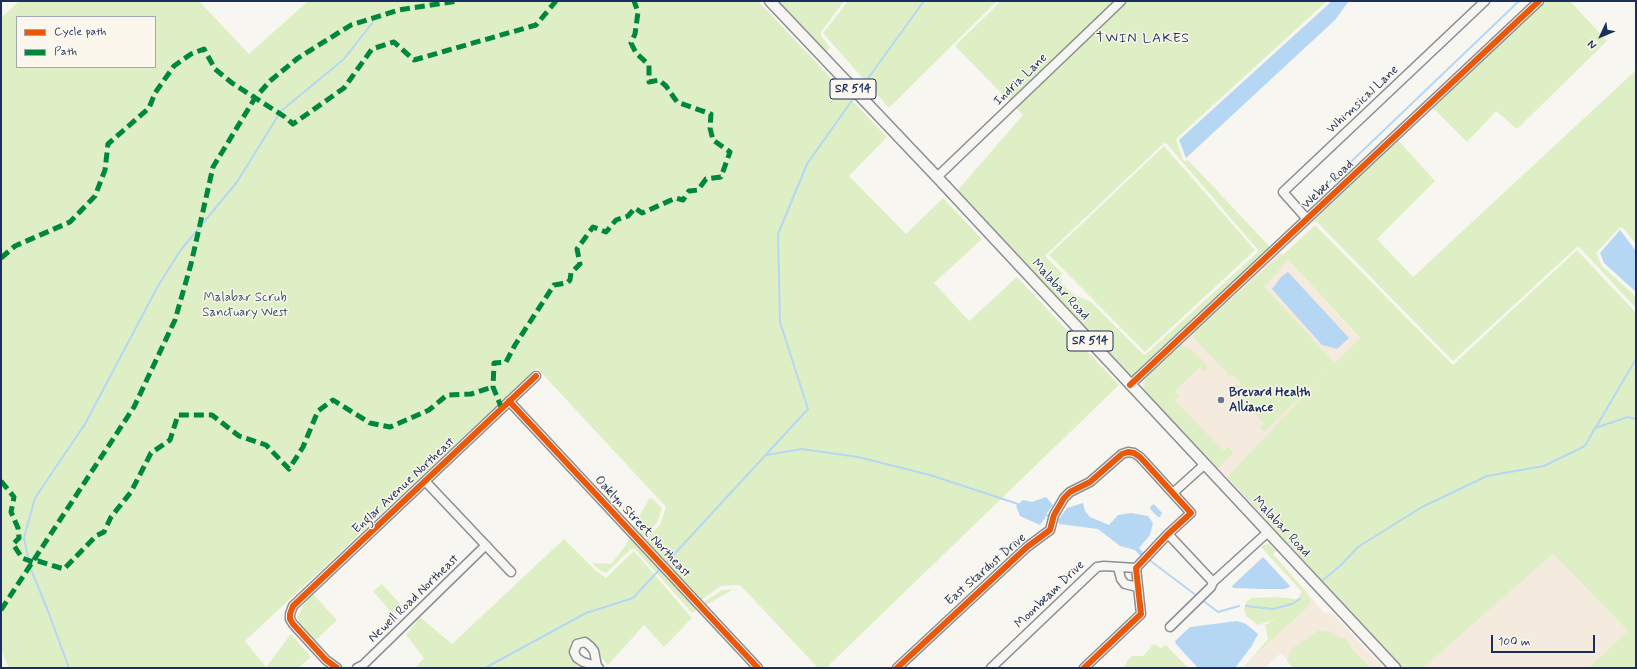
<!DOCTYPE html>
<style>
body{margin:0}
#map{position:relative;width:1637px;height:669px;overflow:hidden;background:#f8f6f0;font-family:Mynerve,sans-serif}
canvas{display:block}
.frame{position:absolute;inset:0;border:2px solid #1b2f5e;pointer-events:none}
.legend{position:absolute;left:16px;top:16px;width:140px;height:52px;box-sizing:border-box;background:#fbf7ec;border:1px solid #a1a7b3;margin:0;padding:5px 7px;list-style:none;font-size:12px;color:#1b2f5e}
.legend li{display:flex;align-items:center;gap:8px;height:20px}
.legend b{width:20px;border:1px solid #a1a7b3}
.north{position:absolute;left:1581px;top:16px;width:40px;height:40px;-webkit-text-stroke:3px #fbf7ec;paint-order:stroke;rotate:226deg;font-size:11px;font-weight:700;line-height:16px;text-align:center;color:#1b2f5e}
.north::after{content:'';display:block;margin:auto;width:14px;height:18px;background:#1b2f5e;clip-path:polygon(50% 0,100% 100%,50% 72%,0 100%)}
.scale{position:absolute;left:1491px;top:635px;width:104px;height:18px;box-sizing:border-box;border:2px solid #1b2f5e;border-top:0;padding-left:5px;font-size:12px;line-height:14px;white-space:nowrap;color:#1b2f5e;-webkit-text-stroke:3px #fbf7ec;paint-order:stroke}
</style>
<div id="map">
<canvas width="1637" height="669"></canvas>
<div class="frame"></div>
<ul class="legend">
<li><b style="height:5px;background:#e8590c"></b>Cycle path</li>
<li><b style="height:5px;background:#00873e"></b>Path</li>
</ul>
<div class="north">N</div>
<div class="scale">100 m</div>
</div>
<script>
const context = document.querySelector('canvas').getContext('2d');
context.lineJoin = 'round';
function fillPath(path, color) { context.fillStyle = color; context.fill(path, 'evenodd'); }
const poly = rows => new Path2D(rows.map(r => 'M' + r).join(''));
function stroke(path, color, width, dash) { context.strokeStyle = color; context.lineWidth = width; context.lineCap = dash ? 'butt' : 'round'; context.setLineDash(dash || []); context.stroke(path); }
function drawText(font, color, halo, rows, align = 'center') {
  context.font = font + ' Mynerve,sans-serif'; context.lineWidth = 3; context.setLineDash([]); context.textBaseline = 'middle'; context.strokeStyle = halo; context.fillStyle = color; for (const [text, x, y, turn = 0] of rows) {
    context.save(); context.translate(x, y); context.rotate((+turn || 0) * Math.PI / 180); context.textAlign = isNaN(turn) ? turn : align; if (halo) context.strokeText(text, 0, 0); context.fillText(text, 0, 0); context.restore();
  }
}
const built = poly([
 [1278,251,1283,255,1360,339,1227,477,1145,395,1142,385,1144,378],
 [1553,554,1628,631,1588,668,1422,668],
 [1309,595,1324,613,1333,614,1384,668,1371,668,1352,649,1346,638,1339,637,1333,632,1288,660,1281,653,1265,668,1245,668,1252,658,1309,606,1310,602]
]);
const green = poly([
 [19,1,199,1,249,54,308,1,758,1,887,137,849,176,906,234,943,198,982,239,934,283,969,321,1017,277,1119,385,826,668,818,668,740,585,721,586,700,601,645,539,660,525,666,507,537,368,245,641,266,667,291,634,311,657,298,668,9,668,1,650,1,18],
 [17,17,155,17,155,67,17,67],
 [776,1,844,1,821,32,821,36,830,47,825,54],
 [848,1,997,1,889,108,823,33],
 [1001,1,1327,1,1176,139,1183,160,1185,161,1188,160,1271,248,1131,379,956,192,1023,115,955,46],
 [1164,143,1167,144,1258,250,1257,253,1145,355,1143,354,1091,302,1075,295,1067,289,1062,284,1061,277,1062,273,1046,257,1046,255],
 [1544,1,1570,1,1607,41,1517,129,1496,111,1467,142,1432,107],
 [1635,71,1636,72,1636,244,1623,228,1620,227,1596,253,1602,266,1636,297,1636,308,1580,248,1577,247,1453,361,1317,222,1313,222,1283,250,1398,140,1435,181,1377,239,1413,277],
 [1164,146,1255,250,1145,352,1049,255],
 [1315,225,1453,365,1577,250,1636,313,1636,668,1588,668,1628,631,1553,554,1425,666,1422,668,1403,668,1227,477,1327,371,1264,432,1259,427,1264,423,1257,416,1247,409,1229,390,1232,387,1241,384,1233,375,1222,377,1228,374,1193,337,1194,332,1282,254,1283,255],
 [1288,260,1360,338,1335,363,1264,287],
 [1182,345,1197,354,1207,366,1207,369,1205,372,1200,367,1175,391,1179,396,1174,400,1224,451,1228,447,1233,453,1218,468,1160,410,1144,389,1146,377,1173,352],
 [652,498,662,508,657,523,642,539,701,604,722,590,739,589,732,590,692,613,635,549,631,549,606,573,598,569,592,563,611,564,626,545,636,522,649,499],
 [564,539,596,571,606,578,634,551,692,618,664,647,644,625,608,665,587,640,580,637,570,643,569,656,580,668,415,668,424,658,406,635,420,617,452,644],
 [1269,544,1276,551,1273,554,1309,595,1310,602,1309,606,1252,658,1245,668,1243,668,1268,639,1265,625,1275,619,1258,625,1246,616,1244,609,1246,602,1251,598,1276,597,1296,599,1301,596,1299,595,1302,592,1261,547,1263,545],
 [382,584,403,607,400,615,390,611,373,591],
 [313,594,337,620,315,641,299,625,297,618,304,604],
 [1319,630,1333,632,1339,637,1346,638,1352,649,1371,668,1293,668,1287,661,1291,649],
 [1154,644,1161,648,1166,645,1188,668,1124,668,1128,660,1132,656,1143,656]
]);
const water = poly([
 [1332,1,1349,1,1335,20,1186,158,1179,140],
 [1620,230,1636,251,1636,292,1604,263,1600,253],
 [1288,272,1349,338,1337,349,1322,345,1272,289,1281,277],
 [1046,497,1053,505,1045,515,1045,518,1040,525,1020,516,1016,506,1023,500,1032,502],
 [1083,503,1085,511,1090,517,1109,525,1118,515,1131,513,1148,516,1153,523,1150,535,1139,548,1144,553,1143,555,1141,557,1135,550,1120,546,1098,529,1059,524,1058,520,1067,508],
 [1154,504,1162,513,1160,517,1158,517,1150,509,1151,506],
 [1263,557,1290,586,1288,588,1284,589,1261,589,1233,588,1232,586],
 [1237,621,1246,624,1258,634,1251,647,1235,668,1198,668,1176,644,1175,641,1190,627]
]);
const stream = poly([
 [861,88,924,1],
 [1311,200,1519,1],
 [1596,427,1636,359],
 [766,455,802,449,858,457,930,475,1018,504],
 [1045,515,1051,517],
 [1148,559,1197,596],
 [667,562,808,409,780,322,778,234,807,164,853,99],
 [1322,581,1341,565,1358,547,1422,507,1487,476,1544,466,1585,446,1595,428,1628,417,1636,419],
 [1201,599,1218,612,1239,606],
 [1246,606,1273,609,1292,604,1300,599],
 [69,668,48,611,30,567,24,538,35,498,85,424,158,286,180,251,237,182,281,111,344,59,373,22],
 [485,668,586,613,633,598,659,570]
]);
const minor = poly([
 [937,177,1121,1],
 [1307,219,1283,192,1485,1],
 [1130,385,1539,1],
 [509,401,758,668],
 [425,481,511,572],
 [1173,493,1205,464],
 [1168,534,1213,582],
 [1118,567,1121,579,1125,584,1137,587],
 [1170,627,1211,587,1213,582,1268,532],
 [597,666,583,662,577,658,574,652,577,644,585,642,590,646,594,651,597,666,599,668],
 [337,668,326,660,293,624,290,619,290,614,293,606,536,376],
 [357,668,363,665,486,545],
 [897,668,1027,547,1050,530,1054,515,1064,498,1070,492,1090,482,1122,454,1128,452,1134,453,1140,457,1191,513,1168,534,1136,568,1141,614,1084,668],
 [991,668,1097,567,1104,566,1136,568]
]);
const major = poly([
 [770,1,937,177,1395,668]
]);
const quiet = poly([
 [1,258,15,246,70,222,95,196,105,170,108,144,149,108,155,93,174,66,191,54,204,49,215,69,232,83,285,117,293,124,344,88,372,49,394,42,414,60,536,25,556,1],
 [502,409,493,387,494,363,506,362,515,345,554,285,567,283,570,280,571,273,580,264,577,249,593,227,606,232,616,220,628,216,635,208,642,213,676,198,683,200,689,191,698,190,706,179,721,177,730,152,713,140,710,128,711,114,677,102,666,86,659,80,649,82,649,65,636,53,631,43,635,34,638,12,634,1],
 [1,481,14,497,11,512,18,528,19,538,13,544,22,558,33,562,38,561,64,569,96,536,104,532,111,517,131,492,151,453,170,440,178,415,212,415,239,436,266,445,289,469,303,447,318,411,333,400,370,423,390,427,429,410,447,395,471,394,493,387],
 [1,610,134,407,175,320,191,264,213,167,255,98,270,81,298,58,351,25,399,10,458,1]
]);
const cycleway = poly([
 [1130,385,1539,1],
 [509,401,758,668],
 [337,668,326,660,293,624,290,619,290,614,293,606,536,376],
 [897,668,1027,547,1050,530,1054,515,1064,498,1070,492,1090,482,1122,454,1128,452,1134,453,1140,457,1191,513,1168,534,1136,568,1141,614,1084,668]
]);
const markers = [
 [1221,400,4,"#687591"]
];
const shields = [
 [853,89,46],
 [1090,341,46]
];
const shieldNames = [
 ["SR 514",853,89],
 ["SR 514",1090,341]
];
const streetNames = [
 ["Indria Lane",1021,80,-44],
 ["Whimsical Lane",1363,100,-43],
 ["Weber Road",1328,185,-43],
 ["Malabar Road",1060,290,47],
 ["Englar Avenue Northeast",404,486,-43],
 ["Oaklyn Street Northeast",642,527,47],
 ["Malabar Road",1281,527,47],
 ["East Stardust Drive",986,570,-41],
 ["Moonbeam Drive",1050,595,-44],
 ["Newell Road Northeast",414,599,-44]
];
const parkNames = [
 ["Malabar Scrub",245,298],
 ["Sanctuary West",245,313]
];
const poiNames = [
 ["Brevard Health",1229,393],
 ["Alliance",1229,408]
];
const neighbourhoodNames = [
 ["TWIN LAKES",1143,39]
];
fillPath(built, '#f4eade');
fillPath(green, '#dfefc5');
fillPath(water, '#b6d7f4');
stroke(stream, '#b6d7f4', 2);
stroke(minor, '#8b8e94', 11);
stroke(major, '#8b8e94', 13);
stroke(minor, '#f6f5f1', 8);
stroke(major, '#f6f5f1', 10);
stroke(quiet, '#00873e', 5, [10, 5]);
stroke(cycleway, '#e8590c', 6);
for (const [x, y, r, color] of markers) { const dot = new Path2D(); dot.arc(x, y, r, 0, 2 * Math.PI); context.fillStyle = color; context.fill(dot); stroke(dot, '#fbf7ec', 1.5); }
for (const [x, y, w] of shields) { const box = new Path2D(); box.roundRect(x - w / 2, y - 10, w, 20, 3); context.fillStyle = '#fbf7ec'; context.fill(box); stroke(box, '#1b2f5e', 1); }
drawText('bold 12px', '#1b2f5e', null, shieldNames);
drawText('13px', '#1b2f5e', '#fbf7ec', streetNames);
drawText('13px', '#3e546c', '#fbf7ec', parkNames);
drawText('bold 13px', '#1b2f5e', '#fbf7ec', poiNames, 'left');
context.letterSpacing = '1px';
drawText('14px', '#1b2f5e', '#fbf7ec', neighbourhoodNames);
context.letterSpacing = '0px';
</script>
